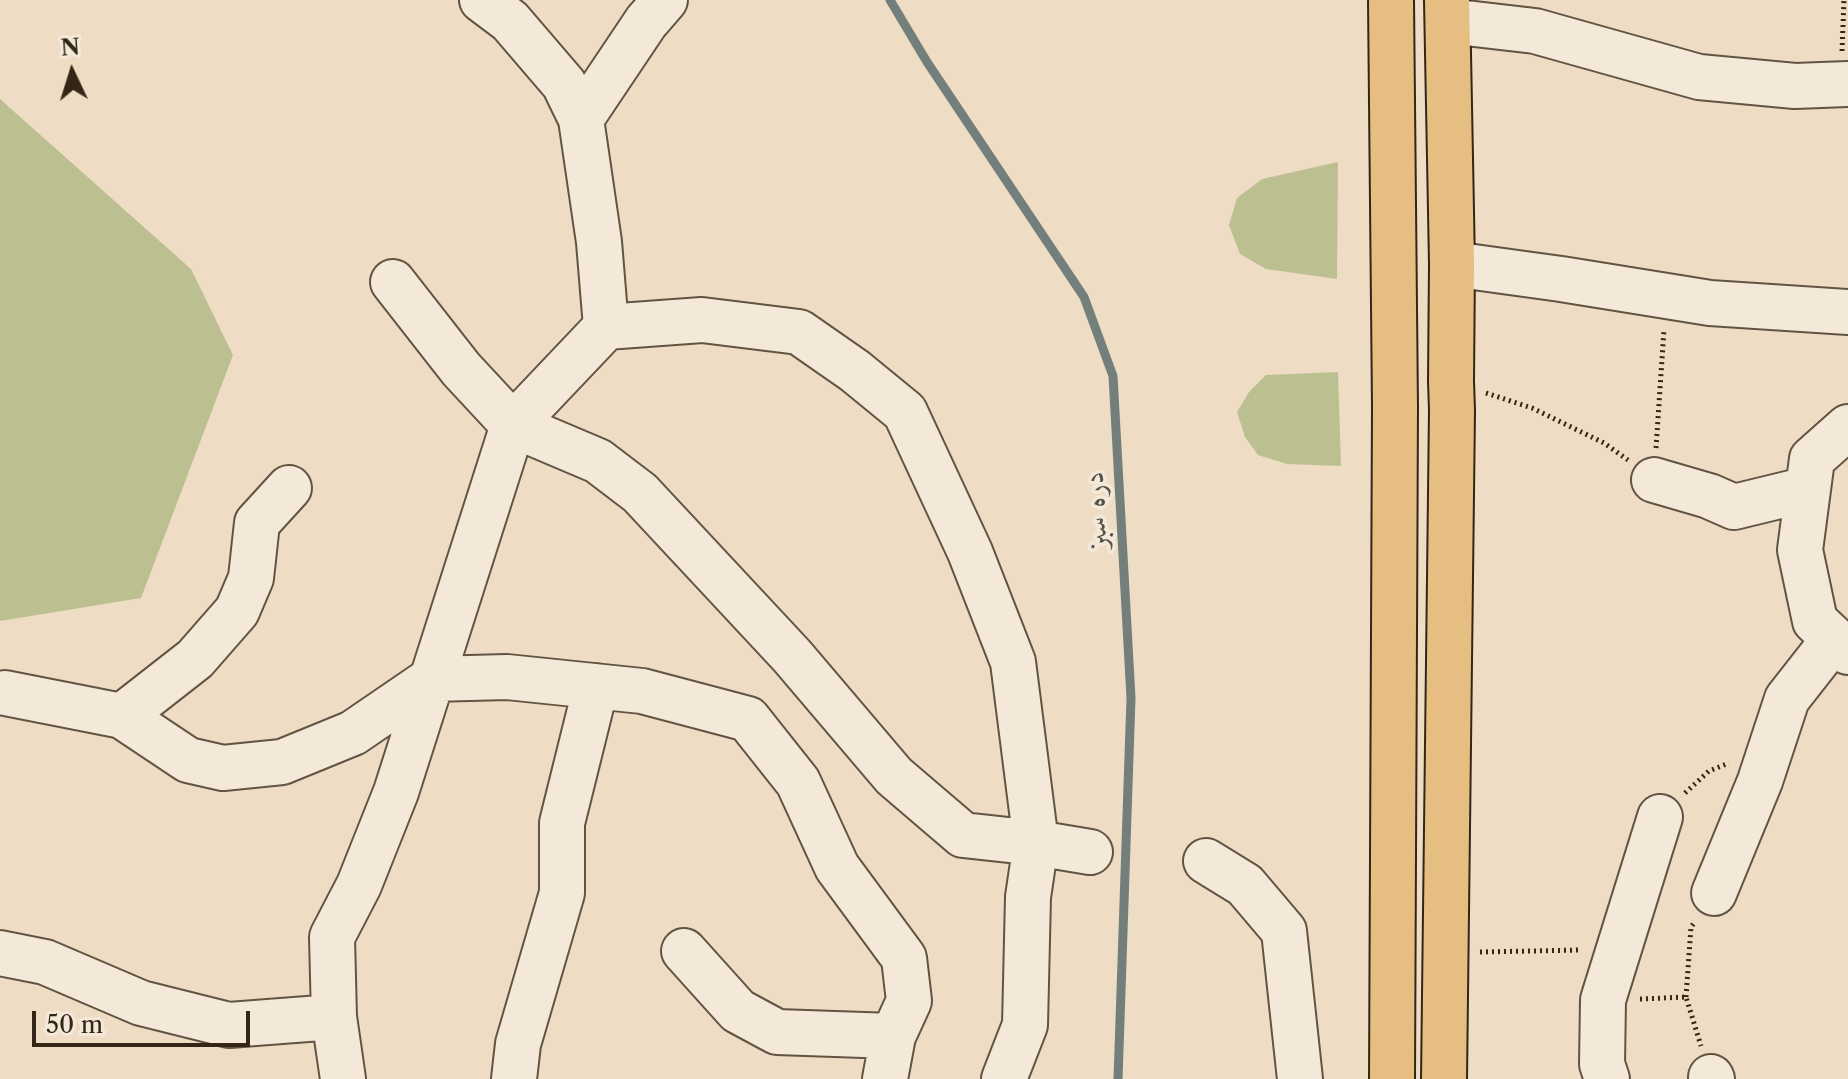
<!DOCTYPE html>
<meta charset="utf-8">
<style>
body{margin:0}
#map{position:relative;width:1848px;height:1079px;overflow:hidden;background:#eeddc4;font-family:"Libre Caslon Text",serif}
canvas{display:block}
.north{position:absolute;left:32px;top:32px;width:80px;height:80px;-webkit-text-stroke:6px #f4e9d9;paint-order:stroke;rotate:356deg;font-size:22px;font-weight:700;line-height:32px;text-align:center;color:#332616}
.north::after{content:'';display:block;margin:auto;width:28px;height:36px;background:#332616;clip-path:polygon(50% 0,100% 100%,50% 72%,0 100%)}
.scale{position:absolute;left:32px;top:1011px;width:218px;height:36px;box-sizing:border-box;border:4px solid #332616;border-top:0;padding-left:10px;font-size:24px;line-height:28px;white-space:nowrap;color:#332616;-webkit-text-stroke:6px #f4e9d9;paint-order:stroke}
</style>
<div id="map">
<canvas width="1848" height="1079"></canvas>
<div class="north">N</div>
<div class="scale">50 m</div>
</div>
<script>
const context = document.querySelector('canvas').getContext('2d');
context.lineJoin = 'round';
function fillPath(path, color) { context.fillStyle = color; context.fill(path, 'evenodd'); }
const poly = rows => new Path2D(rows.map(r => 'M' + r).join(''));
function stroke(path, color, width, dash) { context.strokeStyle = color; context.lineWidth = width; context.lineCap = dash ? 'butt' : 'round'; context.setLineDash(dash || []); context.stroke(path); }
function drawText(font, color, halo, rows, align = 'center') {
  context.font = font + ' "Libre Caslon Text",Amiri,serif'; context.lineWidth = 7; context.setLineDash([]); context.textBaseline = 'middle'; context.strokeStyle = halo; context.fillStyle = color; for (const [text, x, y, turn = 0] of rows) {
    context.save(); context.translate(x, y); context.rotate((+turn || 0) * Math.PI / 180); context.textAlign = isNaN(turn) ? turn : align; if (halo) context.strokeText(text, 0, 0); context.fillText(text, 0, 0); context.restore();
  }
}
const green = poly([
 [0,99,191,269,233,355,141,598,0,621],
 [1338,162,1337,279,1266,269,1240,254,1229,225,1237,198,1262,179],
 [1338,372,1341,466,1287,464,1258,455,1245,437,1237,412,1249,392,1266,375]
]);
const stream = poly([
 [890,0,927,62,1084,297,1113,376,1131,698,1118,1079]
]);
const path = poly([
 [1842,51,1844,0],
 [1486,393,1532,408,1604,443,1628,460],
 [1656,448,1664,330],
 [1685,793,1709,771,1729,763],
 [1480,952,1582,950],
 [1686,997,1691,927,1694,923],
 [1640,999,1686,997,1701,1046]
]);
const minor = poly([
 [482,0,510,21,564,84,581,119,599,242,606,327],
 [1448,21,1535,31,1699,77,1795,86,1848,84],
 [581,119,646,22,665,0],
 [1452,264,1561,279,1710,303,1848,312],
 [393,282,461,369,513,425,598,461,640,493,792,656,894,776,963,835,1036,843,1090,852],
 [1848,427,1812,459,1800,550,1815,621,1848,652],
 [1654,480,1709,496,1734,507,1808,489],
 [5,693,122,716,188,760,223,768,282,762,353,733,432,679,507,677,642,691,748,719,798,782,837,867,904,958,909,1001,893,1036,885,1079],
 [122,716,195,659,237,611,251,578,257,523,289,488],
 [1206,861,1245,885,1284,931,1300,1079],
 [1714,893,1760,781,1787,699,1834,639],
 [684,951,738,1011,777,1032,893,1036],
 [0,953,45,962,141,1003,229,1025,334,1017],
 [1711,1077,1712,1079],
 [343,1079,334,1017,332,937,359,885,396,792,513,425,606,327,702,320,799,332,855,371,905,412,970,552,1013,662,1036,843,1028,897,1025,1025,1004,1079],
 [514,1079,518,1044,562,893,562,823,596,686],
 [1607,1079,1602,1064,1603,1000,1660,817]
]);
const major = poly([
 [1391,0,1395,407,1392,1079],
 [1444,1079,1452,410,1451,381,1452,264,1447,0]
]);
const waterNames = [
 ["دره سبز",1096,510,-93]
];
fillPath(green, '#bcc091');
stroke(stream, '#727f7a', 9);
stroke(minor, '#625442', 48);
stroke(major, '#332616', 48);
stroke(path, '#332616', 5, [2, 4]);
stroke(minor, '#f4e9d9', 44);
stroke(major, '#e7be82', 44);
drawText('italic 30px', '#525248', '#f4e9d9', waterNames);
</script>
